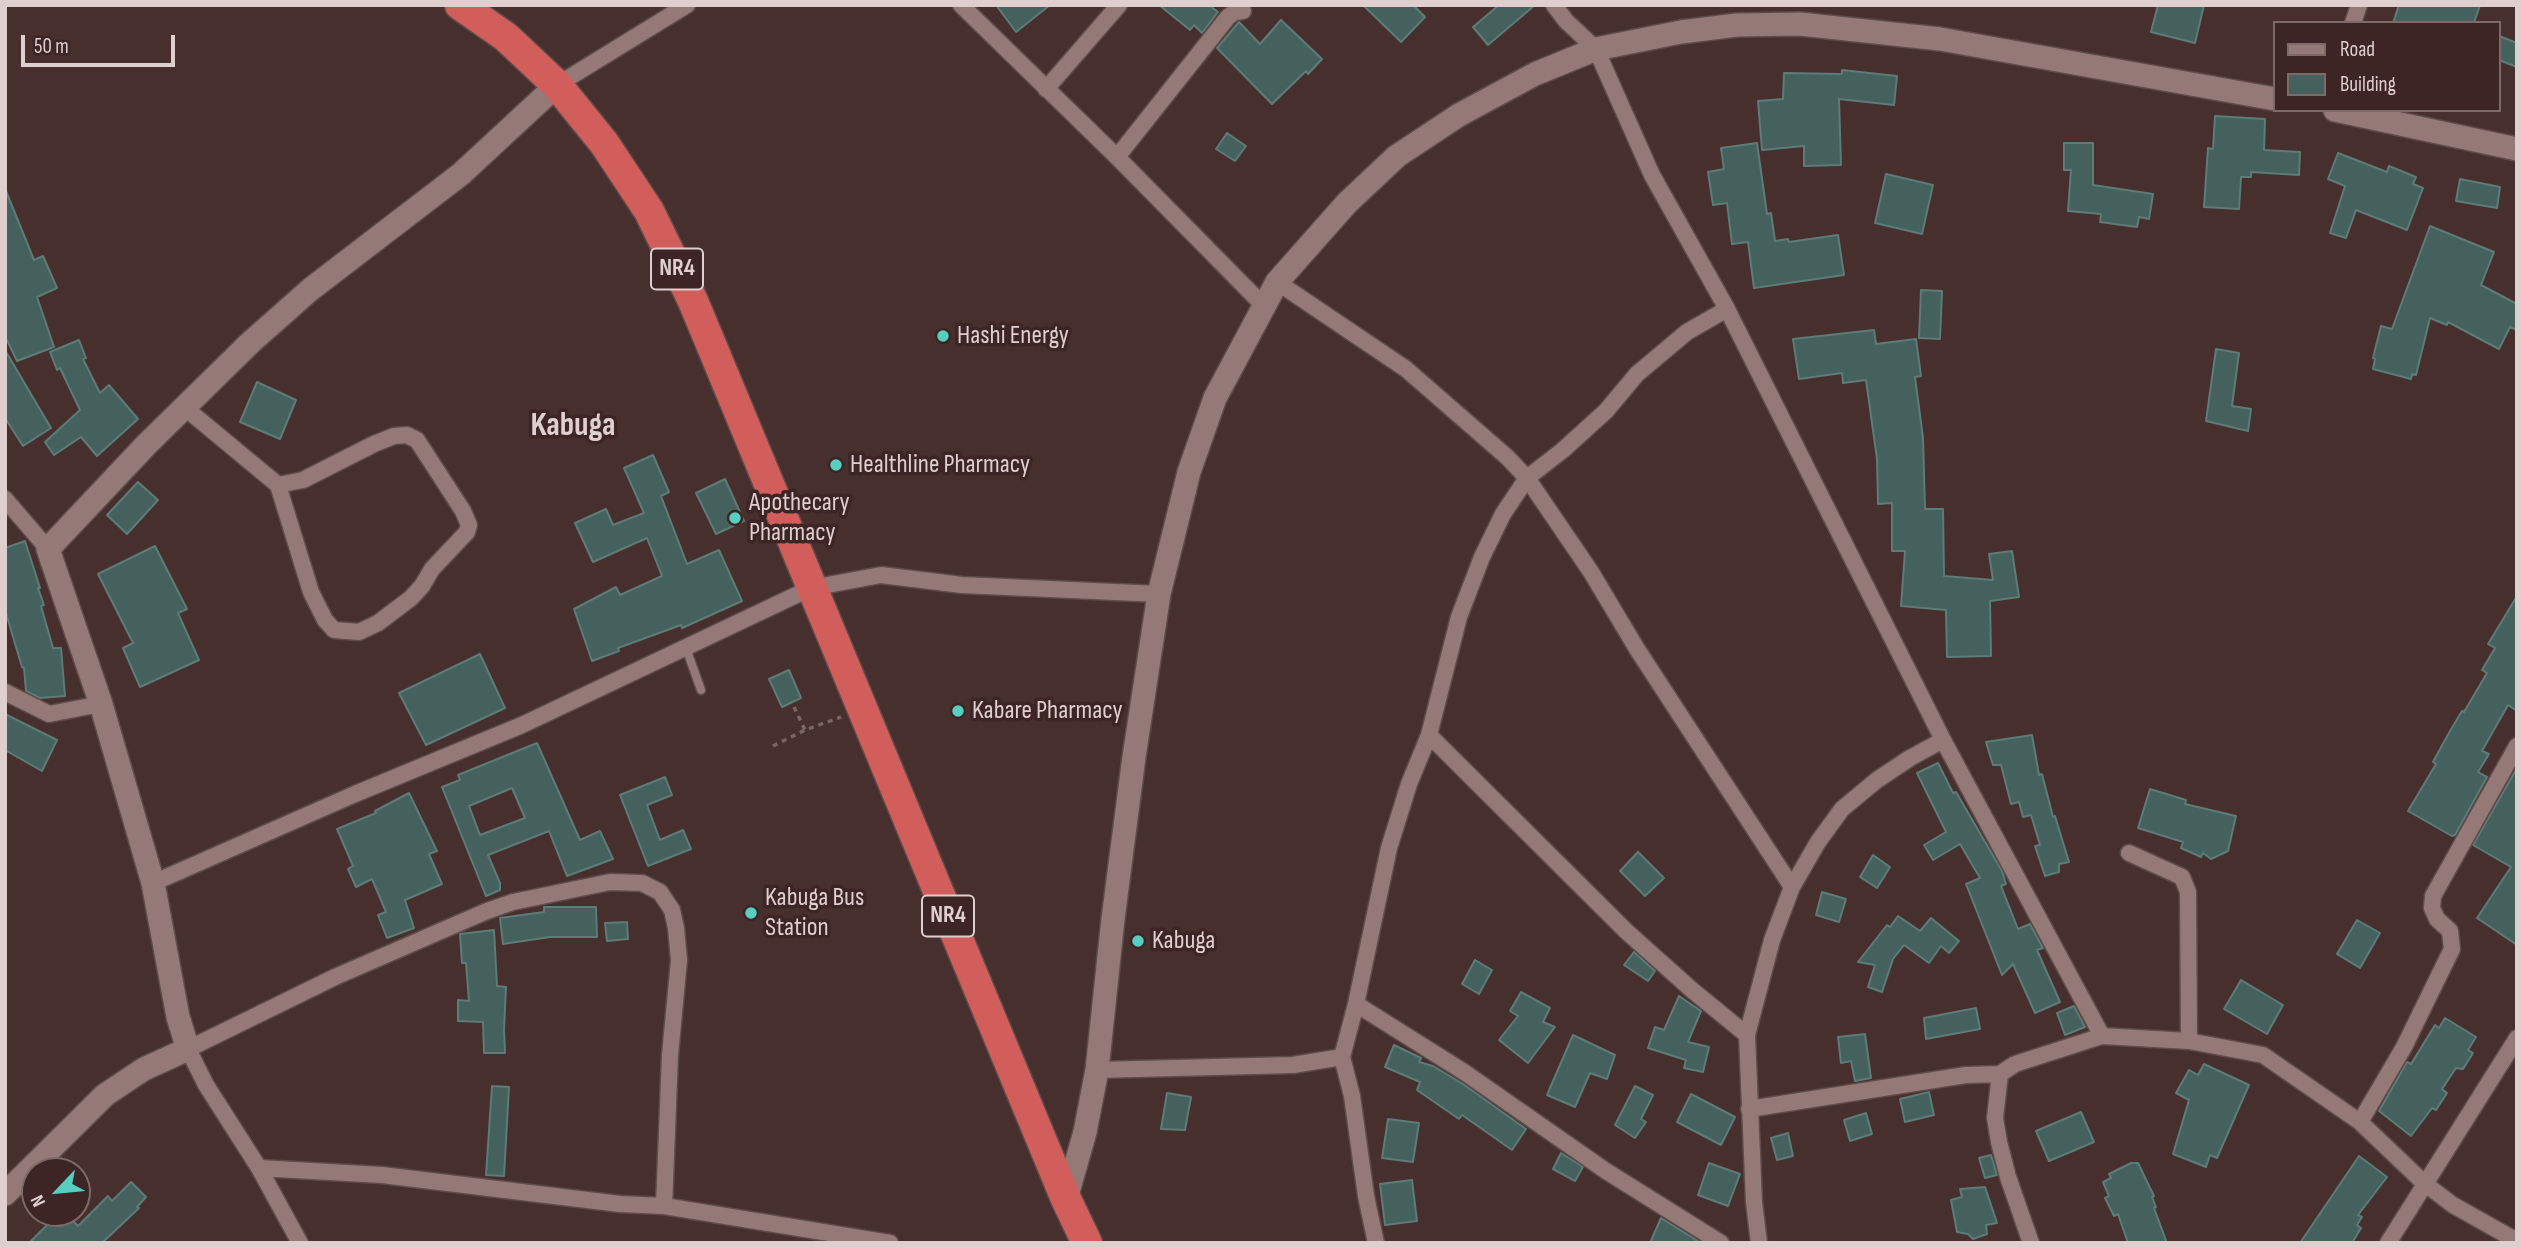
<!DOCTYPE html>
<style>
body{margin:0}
#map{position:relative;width:2522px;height:1248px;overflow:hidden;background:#472f2e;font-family:"Sofia Sans Condensed",sans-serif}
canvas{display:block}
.frame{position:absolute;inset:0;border:7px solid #dfcfce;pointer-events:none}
.legend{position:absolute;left:2273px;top:21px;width:228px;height:91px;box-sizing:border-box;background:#3c2524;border:2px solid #7d6968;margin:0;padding:9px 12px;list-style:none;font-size:21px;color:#dfcfce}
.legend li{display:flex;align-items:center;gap:14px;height:35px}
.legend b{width:35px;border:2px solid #7d6968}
.north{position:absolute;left:21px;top:1157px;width:70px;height:70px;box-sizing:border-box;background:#3c2524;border:2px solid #7d6968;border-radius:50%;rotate:244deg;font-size:19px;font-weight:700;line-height:28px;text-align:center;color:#dfcfce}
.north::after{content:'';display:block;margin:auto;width:24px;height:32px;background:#58cec1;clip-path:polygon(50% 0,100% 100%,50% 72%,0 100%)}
.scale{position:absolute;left:21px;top:35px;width:154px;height:32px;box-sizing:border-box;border:4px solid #dfcfce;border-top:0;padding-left:9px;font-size:21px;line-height:24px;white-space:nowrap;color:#dfcfce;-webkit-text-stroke:5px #3c2524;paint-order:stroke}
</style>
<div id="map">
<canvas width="2522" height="1248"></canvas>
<div class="frame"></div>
<ul class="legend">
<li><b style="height:9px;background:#947976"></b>Road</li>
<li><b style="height:19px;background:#44615d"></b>Building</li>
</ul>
<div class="north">N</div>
<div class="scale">50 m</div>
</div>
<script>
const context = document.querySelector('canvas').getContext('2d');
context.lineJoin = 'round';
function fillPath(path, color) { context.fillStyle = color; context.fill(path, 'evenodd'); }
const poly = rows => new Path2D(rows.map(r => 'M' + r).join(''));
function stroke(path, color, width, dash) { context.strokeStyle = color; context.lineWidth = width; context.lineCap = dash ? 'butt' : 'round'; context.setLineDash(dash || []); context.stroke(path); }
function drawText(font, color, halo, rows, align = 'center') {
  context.font = font + ' "Sofia Sans Condensed",sans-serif'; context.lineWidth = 7; context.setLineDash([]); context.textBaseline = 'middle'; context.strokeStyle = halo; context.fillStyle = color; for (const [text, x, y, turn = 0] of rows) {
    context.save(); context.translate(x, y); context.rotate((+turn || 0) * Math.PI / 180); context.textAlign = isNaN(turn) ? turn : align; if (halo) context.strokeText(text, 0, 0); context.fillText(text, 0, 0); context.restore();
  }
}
const building = poly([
 [996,5,1050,5,1016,32,996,5],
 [1159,5,1209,5,1218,12,1202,33,1194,25,1190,30,1159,5],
 [1363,5,1413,5,1425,17,1401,42,1363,5],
 [1499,5,1535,5,1488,45,1473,27,1499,5],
 [2158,5,2204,5,2195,43,2151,32,2158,5],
 [2399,5,2480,5,2474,23,2393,23,2399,5],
 [1281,20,1322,59,1308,74,1306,71,1272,104,1217,48,1239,22,1260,44,1281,20],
 [2499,36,2517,43,2517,67,2499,60,2499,36],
 [1842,70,1897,76,1894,105,1839,99,1841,165,1804,166,1804,146,1762,150,1758,101,1783,99,1784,73,1842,74,1842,70],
 [2215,116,2265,119,2264,150,2300,152,2299,175,2251,172,2251,177,2241,177,2239,209,2204,207,2208,148,2213,149,2215,116],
 [1227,133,1246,146,1235,161,1216,149,1227,133],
 [1757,143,1767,214,1771,213,1775,241,1788,239,1789,242,1838,235,1844,275,1754,288,1748,242,1732,244,1727,203,1713,205,1708,172,1724,169,1721,148,1757,143],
 [2064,143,2093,143,2093,185,2153,194,2149,219,2139,217,2137,227,2100,222,2101,214,2068,211,2071,170,2064,170,2064,143],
 [2338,153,2387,172,2389,166,2416,177,2413,184,2423,188,2407,230,2356,210,2346,238,2330,233,2345,186,2328,179,2338,153],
 [1886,174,1933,185,1922,234,1875,223,1886,174],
 [2460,179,2500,187,2497,208,2456,201,2460,179],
 [6,191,34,260,43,256,57,288,37,297,54,347,17,361,5,336,6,191],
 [2430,226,2494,252,2481,285,2517,304,2517,330,2510,327,2499,349,2448,322,2447,325,2430,318,2416,375,2412,374,2411,379,2373,369,2375,359,2373,358,2381,326,2392,329,2430,226],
 [1921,290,1942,291,1940,339,1919,338,1921,290],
 [1874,330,1876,344,1916,339,1921,376,1915,377,1923,438,1925,509,1943,509,1944,576,1993,580,1989,554,2012,551,2019,597,1990,601,1991,656,1947,657,1946,610,1901,606,1905,551,1892,551,1892,503,1878,504,1877,459,1866,380,1843,383,1842,373,1799,379,1793,339,1874,330],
 [79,340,86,358,83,359,100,393,109,385,138,419,97,456,81,437,54,455,45,442,80,410,60,368,57,370,50,352,79,340],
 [2216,349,2239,353,2232,406,2251,409,2248,431,2206,421,2216,349],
 [5,350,51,428,23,446,5,418,5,350],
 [257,382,296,400,280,439,240,422,257,382],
 [653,455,669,492,661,496,687,564,719,550,742,601,682,628,681,625,618,648,619,651,592,661,574,609,616,587,620,595,662,576,647,538,593,562,575,523,606,509,613,525,644,513,624,468,653,455],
 [725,479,744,521,716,534,696,493,725,479],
 [138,482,158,500,127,534,107,515,138,482],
 [25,541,40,588,38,588,44,605,41,606,53,648,61,648,65,696,40,698,26,691,24,668,22,667,5,610,5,548,25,541],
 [155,546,187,609,178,613,199,660,140,687,123,648,133,643,98,574,155,546],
 [2517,596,2517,711,2508,705,2482,751,2489,754,2478,772,2487,777,2455,835,2452,836,2408,811,2436,764,2433,762,2450,731,2462,711,2464,712,2487,673,2482,670,2495,648,2488,644,2517,596],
 [480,654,505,708,426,745,399,693,480,654],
 [789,670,801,698,782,707,769,679,789,670],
 [5,714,57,740,42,771,5,750,5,714],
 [2032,735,2039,775,2042,774,2053,817,2055,816,2069,862,2059,864,2059,872,2045,876,2035,846,2040,845,2031,815,2023,817,2019,802,2011,804,2001,765,1993,765,1986,742,2032,735],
 [537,743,580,840,600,831,613,859,567,876,549,831,488,855,500,883,500,890,486,896,442,787,460,780,458,775,537,743],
 [512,788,525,818,480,835,469,806,512,788],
 [1938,763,1953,793,1956,792,2002,871,2006,884,2001,886,2018,929,2030,924,2043,948,2037,950,2060,1002,2035,1013,2013,964,2002,975,1966,884,1980,878,1960,844,1933,860,1924,845,1946,832,1917,773,1938,763],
 [2517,768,2517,945,2477,918,2511,867,2473,845,2517,768],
 [665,777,672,795,647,805,660,840,683,830,691,849,648,866,620,795,665,777],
 [2150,789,2186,800,2185,804,2236,816,2228,851,2211,859,2203,853,2201,857,2181,848,2183,842,2138,828,2150,789],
 [409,793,437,851,429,854,442,884,405,900,414,928,387,938,378,915,386,912,372,879,356,887,348,869,353,866,337,829,376,813,375,811,409,793],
 [1638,852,1664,878,1645,896,1620,871,1638,852],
 [1873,855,1890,867,1877,888,1860,877,1873,855],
 [1822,892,1846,899,1839,922,1816,915,1822,892],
 [544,907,596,907,597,937,550,937,503,944,500,918,544,912,544,907],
 [1898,916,1920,931,1931,918,1959,941,1949,953,1941,946,1929,963,1904,945,1893,959,1882,992,1868,987,1875,965,1858,962,1887,925,1890,927,1898,916],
 [2357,920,2380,933,2360,968,2337,954,2357,920],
 [627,922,628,939,607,941,605,923,627,922],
 [494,930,497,986,506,987,504,1030,505,1053,484,1053,483,1022,458,1021,458,1000,469,1001,466,963,462,963,460,934,494,930],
 [1634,952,1655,971,1648,981,1624,965,1634,952],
 [1475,960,1492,970,1479,994,1462,984,1475,960],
 [2241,980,2283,1005,2267,1034,2224,1009,2241,980],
 [1521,992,1550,1008,1543,1022,1555,1027,1528,1063,1499,1040,1518,1016,1510,1011,1521,992],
 [1679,996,1701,1011,1688,1042,1709,1047,1703,1072,1684,1068,1686,1060,1648,1048,1655,1027,1664,1030,1679,996],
 [2074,1006,2085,1027,2065,1035,2057,1013,2074,1006],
 [1976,1008,1980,1029,1926,1039,1924,1018,1976,1008],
 [2445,1018,2476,1037,2468,1050,2473,1053,2463,1069,2456,1068,2442,1089,2447,1093,2436,1110,2432,1108,2411,1136,2379,1111,2407,1062,2411,1064,2435,1025,2439,1028,2445,1018],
 [1865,1034,1871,1078,1855,1081,1851,1061,1841,1063,1838,1037,1865,1034],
 [1573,1035,1615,1055,1607,1079,1590,1073,1575,1107,1547,1095,1573,1035],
 [1394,1045,1421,1058,1419,1062,1433,1066,1463,1084,1526,1129,1512,1150,1462,1115,1459,1119,1417,1090,1420,1082,1385,1067,1394,1045],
 [2204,1064,2249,1085,2217,1158,2210,1155,2206,1167,2173,1154,2189,1100,2176,1093,2189,1070,2198,1075,2204,1064],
 [492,1086,509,1087,504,1176,486,1175,492,1086],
 [1635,1086,1653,1095,1641,1119,1646,1122,1635,1138,1615,1125,1635,1086],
 [1929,1092,1934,1115,1905,1122,1900,1099,1929,1092],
 [1167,1093,1191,1097,1185,1130,1161,1129,1167,1093],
 [1691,1094,1735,1117,1721,1145,1677,1122,1691,1094],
 [2081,1112,2094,1142,2049,1161,2036,1131,2081,1112],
 [1866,1113,1872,1134,1850,1141,1844,1120,1866,1113],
 [1388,1119,1419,1123,1413,1162,1382,1158,1388,1119],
 [1788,1133,1793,1156,1777,1160,1771,1138,1788,1133],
 [1561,1153,1583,1167,1575,1181,1553,1169,1561,1153],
 [1991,1155,1997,1175,1985,1178,1979,1158,1991,1155],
 [2359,1156,2387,1177,2358,1215,2362,1217,2357,1225,2361,1228,2352,1243,2300,1243,2359,1156],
 [1709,1163,1740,1174,1728,1206,1698,1195,1709,1163],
 [2131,1163,2138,1163,2154,1196,2152,1197,2156,1207,2154,1208,2167,1243,2128,1243,2118,1214,2114,1216,2105,1198,2109,1196,2103,1182,2111,1178,2109,1174,2131,1163],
 [1412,1180,1417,1221,1385,1225,1380,1184,1412,1180],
 [131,1182,146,1197,137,1207,139,1208,102,1243,29,1243,59,1213,65,1213,78,1226,108,1196,112,1201,131,1182],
 [1985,1187,1997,1223,1986,1225,1987,1234,1973,1239,1968,1234,1957,1232,1951,1200,1962,1197,1960,1189,1985,1187],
 [1661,1218,1701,1243,1650,1243,1661,1218]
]);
const path = poly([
 [794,707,805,730],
 [773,746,805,730,841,717]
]);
const lane = poly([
 [686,648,701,690]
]);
const street = poly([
 [961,5,1117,157,1263,305],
 [1554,5,1566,21,1596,49,1652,175,1727,309,1943,740,2102,1036,2189,1041,2263,1055,2360,1122,2424,1183,2453,1205,2517,1241],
 [2353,23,2359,5],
 [557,85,687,5],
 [1046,89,1119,5],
 [1117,157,1228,17,1235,12,1243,11],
 [1277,282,1406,369,1507,457,1527,478,1591,572,1637,649,1792,887],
 [184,407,278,485,311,592,325,620,334,630,359,632,378,623,411,598,422,586,432,569,467,532,469,525,463,511,417,440,407,435,394,436,374,444,303,480,278,485],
 [5,499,48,549],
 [5,692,49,714,101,704],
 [1429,735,1626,931,1692,990,1747,1035],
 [2129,853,2182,877,2188,892,2189,1041],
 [153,883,355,794,522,725,811,588,881,575,962,585,1159,594],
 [1342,1057,1352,1096,1366,1196,1376,1243],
 [1097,1070,1293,1065,1342,1057,1356,1004],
 [2000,1074,1995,1118,1999,1142,2008,1177,2031,1243],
 [1749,1109,1966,1075,2000,1074,2015,1064,2102,1036],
 [2360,1122,2404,1047,2452,949,2450,931,2437,919,2432,908,2433,896,2517,746],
 [259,1168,382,1175,620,1204,664,1206,890,1243],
 [300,1243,259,1168,206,1085,188,1049,335,977,487,911,513,902,610,882,642,883,660,892,672,910,676,928,679,960,670,1055,664,1206],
 [1721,1243,1606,1171,1464,1072,1356,1004,1389,848,1409,784,1429,735,1459,617,1482,557,1503,514,1527,478,1563,450,1606,411,1637,374,1687,332,1727,309],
 [1759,1243,1754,1202,1747,1035,1772,940,1792,887,1818,842,1842,809,1877,780,1910,758,1943,740],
 [2388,1243,2517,1038]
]);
const secondary = poly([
 [2335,110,2517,149],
 [5,1194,105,1095,144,1069,188,1049,178,1017,153,883,101,704,48,549,147,444,251,342,311,289,461,174,557,85],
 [1066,1199,1085,1132,1097,1070,1113,919,1134,757,1159,594,1189,472,1215,398,1277,282,1347,203,1397,156,1459,115,1535,74,1596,49,1681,32,1737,25,1800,24,1940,39,2275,99]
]);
const highway = poly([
 [460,5,506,37,557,85,604,143,649,211,693,301,1066,1199,1087,1243]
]);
const markers = [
 [943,336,7,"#58cec1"],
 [836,465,7,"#58cec1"],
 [735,518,7,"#58cec1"],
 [958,711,7,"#58cec1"],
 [751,913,7,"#58cec1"],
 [1138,941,7,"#58cec1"]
];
const shields = [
 [677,269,52],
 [948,916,52]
];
const shieldNames = [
 ["NR4",677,269],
 ["NR4",948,916]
];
const poiNames = [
 ["Hashi Energy",957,336],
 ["Healthline Pharmacy",850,465],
 ["Apothecary",749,503],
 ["Pharmacy",749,533],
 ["Kabare Pharmacy",972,711],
 ["Kabuga Bus",765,898],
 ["Station",765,928],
 ["Kabuga",1152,941]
];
const districtNames = [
 ["Kabuga",573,427]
];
fillPath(building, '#44615d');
stroke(building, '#5d7b77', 2);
stroke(lane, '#5e4b4a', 11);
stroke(street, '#5e4b4a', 19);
stroke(secondary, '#5e4b4a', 26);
stroke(highway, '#5e4b4a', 33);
stroke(path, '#7a6564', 3.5, [5, 5]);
stroke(lane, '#947976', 8);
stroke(street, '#947976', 16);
stroke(secondary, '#947976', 23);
stroke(highway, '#d25e5c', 30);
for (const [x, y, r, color] of markers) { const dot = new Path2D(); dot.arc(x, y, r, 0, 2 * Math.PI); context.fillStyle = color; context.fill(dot); stroke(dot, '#3c2524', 2.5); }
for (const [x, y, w] of shields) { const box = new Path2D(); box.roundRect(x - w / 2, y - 20.5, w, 41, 5); context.fillStyle = '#3c2524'; context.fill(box); stroke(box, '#dfcfce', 2); }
drawText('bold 24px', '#dfcfce', null, shieldNames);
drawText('26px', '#dfcfce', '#3c2524', poiNames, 'left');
drawText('bold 33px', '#dfcfce', '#3c2524', districtNames);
</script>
